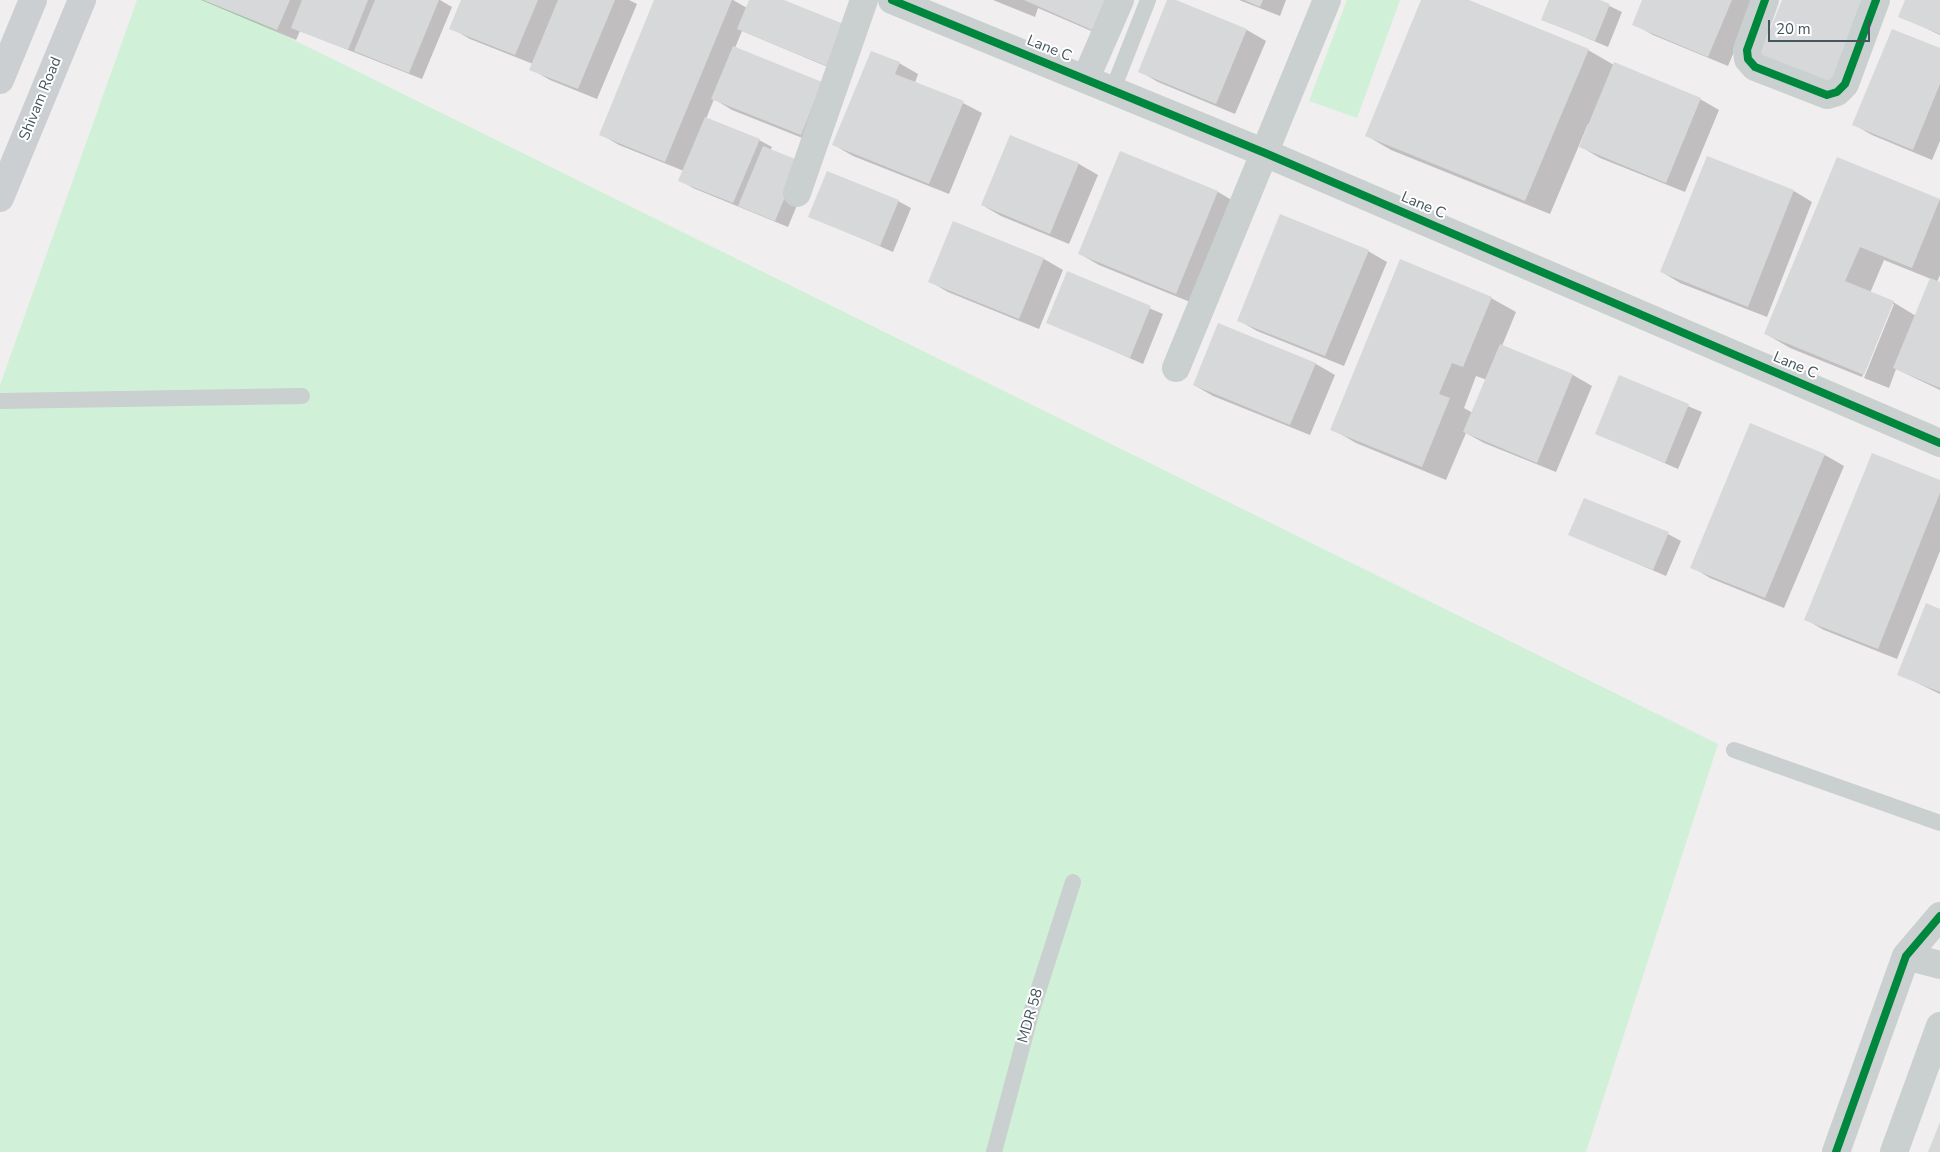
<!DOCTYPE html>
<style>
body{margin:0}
#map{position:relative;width:1940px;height:1152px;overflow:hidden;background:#f0eeef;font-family:"Nunito Sans",sans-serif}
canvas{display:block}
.scale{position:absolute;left:1768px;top:20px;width:102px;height:22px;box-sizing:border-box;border:2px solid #44565e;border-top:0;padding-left:6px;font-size:15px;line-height:18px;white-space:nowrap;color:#44565e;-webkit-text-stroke:4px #fff;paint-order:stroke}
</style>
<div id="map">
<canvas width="1940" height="1152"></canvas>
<div class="scale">20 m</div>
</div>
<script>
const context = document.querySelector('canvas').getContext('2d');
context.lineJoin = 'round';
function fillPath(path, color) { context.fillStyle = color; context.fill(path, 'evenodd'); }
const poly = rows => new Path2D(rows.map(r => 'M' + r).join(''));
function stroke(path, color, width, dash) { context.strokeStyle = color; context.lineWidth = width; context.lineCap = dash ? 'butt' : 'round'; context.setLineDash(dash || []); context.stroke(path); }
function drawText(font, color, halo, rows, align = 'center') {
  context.font = font + ' "Nunito Sans",sans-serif'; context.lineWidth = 4; context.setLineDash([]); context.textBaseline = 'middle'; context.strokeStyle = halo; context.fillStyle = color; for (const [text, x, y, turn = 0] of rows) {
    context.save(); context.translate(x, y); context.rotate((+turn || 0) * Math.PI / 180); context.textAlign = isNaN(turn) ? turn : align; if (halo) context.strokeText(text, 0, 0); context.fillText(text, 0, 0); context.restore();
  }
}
const green = poly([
 [137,0,213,0,1718,744,1586,1152,0,1152,0,385],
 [1347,0,1400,0,1357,118,1309,101]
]);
const shadow = poly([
 [201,0,440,0,452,7,422,79,300,31,296,40],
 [462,0,629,0,637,4,597,99,550,80,531,69,533,64,470,39,451,28],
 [656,0,733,0,747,8,750,0,780,0,842,73,742,31,735,48,822,83,820,145,732,110,714,99,706,119,759,140,772,147,770,151,812,169,788,227,693,188,680,180,684,171,619,145,600,134],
 [993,0,1128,0,1112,40,1038,8,1035,17],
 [1169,0,1247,30,1266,41,1235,114,1158,82,1139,71],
 [1239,0,1286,0,1280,16],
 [1422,0,1466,0,1588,50,1614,65,1700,99,1719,110,1685,192,1600,158,1581,147,1590,125,1588,124,1550,214,1391,150,1367,136],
 [1550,0,1597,0,1622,12,1608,47,1542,19],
 [1644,0,1756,0,1728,66,1653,35,1634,24],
 [1906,0,1940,0,1940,35,1900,16],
 [1940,50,1940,141,1932,160,1872,135,1853,124],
 [899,63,918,74,915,83,963,103,982,113,949,194,853,156,834,145],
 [1011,137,1079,164,1098,175,1069,244,1001,216,982,205],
 [1121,153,1218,192,1237,203,1195,304,1099,265,1080,254],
 [1838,159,1940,200,1940,275,1937,282,1940,283,1940,390,1896,369,1889,388,1864,378,1894,304,1891,304,1862,377,1790,348,1766,334],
 [1884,260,1931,279,1916,316,1893,302,1870,293],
 [1794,191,1812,202,1767,317,1680,283,1662,272],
 [898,201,911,208,893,252,809,216],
 [954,223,1044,259,1063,270,1039,329,948,292,929,281],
 [1368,251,1387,262,1344,366,1257,331,1238,320],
 [1067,273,1163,314,1143,364,1048,322],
 [1491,298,1516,312,1502,346,1573,375,1592,386,1556,472,1484,443,1466,433,1446,480,1356,443,1332,429],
 [1476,376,1487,380,1473,413,1464,408],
 [1219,325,1316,364,1335,375,1310,435,1213,396,1194,385],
 [1619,377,1702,412,1678,469,1596,433],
 [1825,455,1844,466,1784,608,1710,578,1692,567],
 [1940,481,1940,551,1897,659,1824,630,1805,619],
 [1668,534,1681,541,1666,576,1570,535],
 [1940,610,1940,694,1899,674]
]);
const building = poly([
 [203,0,290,0,277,30],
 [302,0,368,0,348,50,291,28],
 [375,0,439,0,409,73,354,51],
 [461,0,538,0,515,55,449,29],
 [558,0,615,0,578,89,529,70],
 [654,0,732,0,665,162,599,135],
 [749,0,784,0,846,25,829,67,737,29],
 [1024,0,1105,0,1092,30],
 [1167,0,1176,0,1247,29,1216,104,1138,72],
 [1244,0,1263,0,1260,7],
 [1421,0,1469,0,1589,49,1525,201,1365,136],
 [1549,0,1600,0,1610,4,1595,41,1541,20],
 [1642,0,1732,0,1708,57,1632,25],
 [1782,0,1865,0,1830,85,1759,56],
 [1905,0,1940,0,1940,34,1898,17],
 [1892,29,1940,48,1940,84,1913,150,1852,125],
 [733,46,822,82,801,135,711,99],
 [871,51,900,62,895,74,964,101,929,184,832,145],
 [1614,62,1701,98,1666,183,1579,147],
 [705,117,760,139,733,203,678,181],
 [1010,135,1079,163,1050,234,981,205],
 [763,146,800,161,775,221,738,206],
 [1120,151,1218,191,1176,294,1078,254],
 [1707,156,1794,190,1748,307,1660,272],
 [1837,157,1940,199,1912,268,1860,247,1845,281,1894,301,1864,375,1764,334],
 [827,171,899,200,880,246,808,217],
 [1280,214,1369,250,1325,356,1237,321],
 [953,221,1044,258,1019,319,928,282],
 [1400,259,1492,297,1463,367,1452,363,1439,394,1450,398,1422,467,1330,430],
 [1067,271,1151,306,1130,358,1046,323],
 [1930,278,1940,282,1940,388,1893,368],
 [1218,323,1316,363,1290,425,1193,385],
 [1500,344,1573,374,1537,463,1463,432],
 [1619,375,1689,404,1665,463,1595,434],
 [1750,423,1825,454,1765,598,1690,568],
 [1872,453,1940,480,1940,493,1878,649,1804,620],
 [1584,498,1669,532,1653,570,1568,535],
 [1926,603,1940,609,1940,692,1897,675],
 [1940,1122,1940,1152,1928,1152]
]);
const lane = poly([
 [1113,89,1148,0],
 [0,401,302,396],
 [1734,750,1940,823],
 [994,1152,1032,1010,1073,882]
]);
const street = poly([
 [892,0,1265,153,1940,443],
 [1765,0,1747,50,1748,59,1755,67,1827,95,1837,92,1845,84,1876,0],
 [1086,78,1120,0],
 [797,193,864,0],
 [1176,368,1327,0],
 [1906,956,1940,965],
 [1836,1152,1906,956,1940,916],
 [1894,1152,1940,1026]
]);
const secondary = poly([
 [0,80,33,0],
 [0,198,82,0]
]);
const cycleway = poly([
 [892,0,1265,153,1940,443],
 [1765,0,1747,50,1748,59,1755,67,1827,95,1837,92,1845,84,1876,0],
 [1836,1152,1906,956,1940,916]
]);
const streetNames = [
 ["Lane C",1049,49,22],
 ["Shivam Road",41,99,-68],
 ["Lane C",1423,206,23],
 ["Lane C",1795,366,23],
 ["MDR 58",1031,1016,-74]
];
fillPath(green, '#d0f1d7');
fillPath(shadow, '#0003');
fillPath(building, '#d7d8d9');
stroke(lane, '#cacfd0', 16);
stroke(street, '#cacfd0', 28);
stroke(secondary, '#cbcfd1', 28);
stroke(cycleway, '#00873e', 8);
drawText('15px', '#44565e', '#fff', streetNames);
</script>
